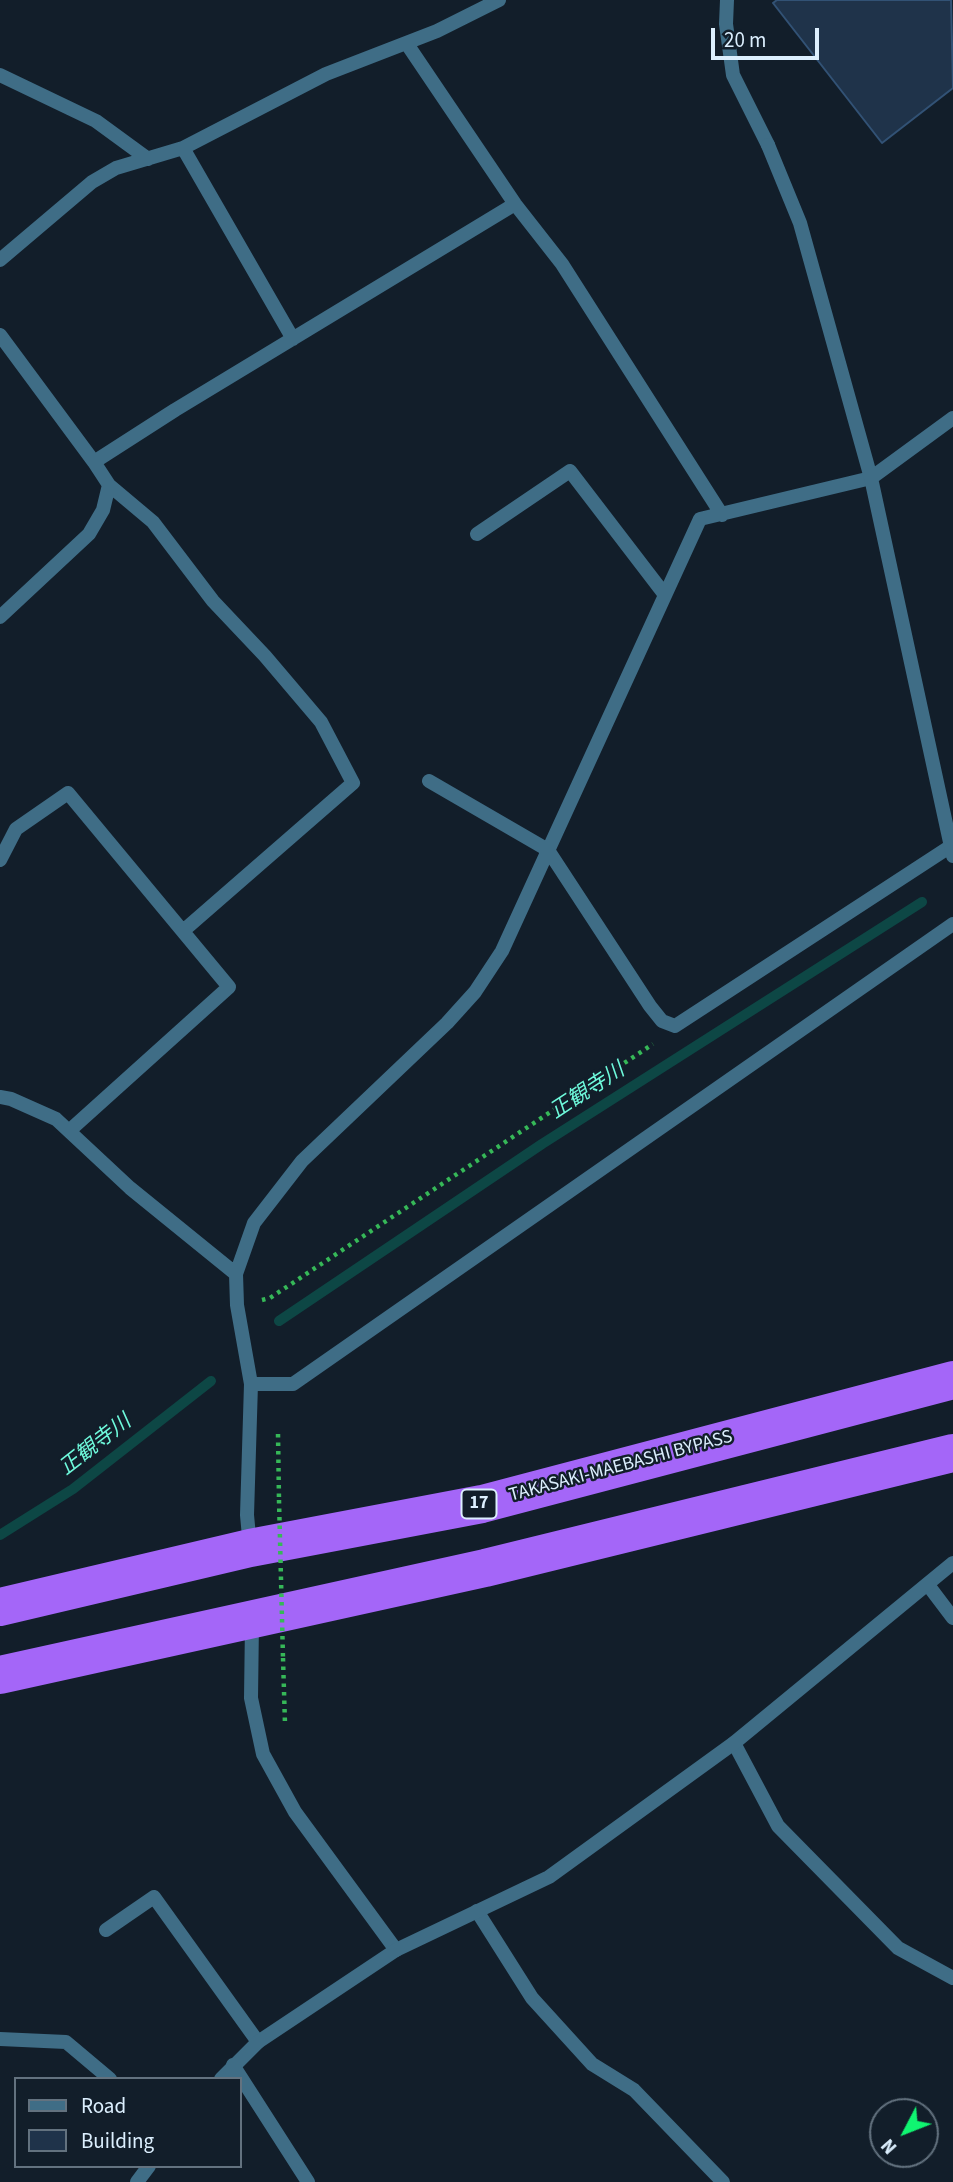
<!DOCTYPE html>
<meta charset="utf-8">
<style>
body{margin:0}
#map{position:relative;width:953px;height:2182px;overflow:hidden;background:#121e2a;font-family:"Source Sans 3",sans-serif}
canvas{display:block}
.legend{position:absolute;left:14px;top:2077px;width:228px;height:91px;box-sizing:border-box;background:#121e2a;border:2px solid #63727f;margin:0;padding:9px 12px;list-style:none;font-size:21px;color:#dceffe}
.legend li{display:flex;align-items:center;gap:14px;height:35px}
.legend b{width:35px;border:2px solid #63727f}
.north{position:absolute;left:869px;top:2098px;width:70px;height:70px;box-sizing:border-box;background:#121e2a;border:2px solid #63727f;border-radius:50%;rotate:228deg;font-size:19px;font-weight:700;line-height:28px;text-align:center;color:#dceffe}
.north::after{content:'';display:block;margin:auto;width:24px;height:32px;background:#10f571;clip-path:polygon(50% 0,100% 100%,50% 72%,0 100%)}
.scale{position:absolute;left:711px;top:28px;width:108px;height:32px;box-sizing:border-box;border:4px solid #dceffe;border-top:0;padding-left:9px;font-size:21px;line-height:24px;white-space:nowrap;color:#dceffe;-webkit-text-stroke:5px #121e2a;paint-order:stroke}
</style>
<div id="map">
<canvas width="953" height="2182"></canvas>
<ul class="legend">
<li><b style="height:9px;background:#3f6d86"></b>Road</li>
<li><b style="height:19px;background:#1f334a"></b>Building</li>
</ul>
<div class="north">N</div>
<div class="scale">20 m</div>
</div>
<script>
const context = document.querySelector('canvas').getContext('2d');
context.lineJoin = 'round';
const poly = rows => new Path2D(rows.map(r => 'M' + r).join(''));
function stroke(path, color, width, dash) { context.strokeStyle = color; context.lineWidth = width; context.lineCap = dash ? 'butt' : 'round'; context.setLineDash(dash || []); context.stroke(path); }
function fillPath(path, color) { context.fillStyle = color; context.fill(path, 'evenodd'); }
function drawText(font, color, halo, rows, align = 'center') {
  context.font = font + ' "Source Sans 3","Noto Sans JP",sans-serif'; context.lineWidth = 5; context.setLineDash([]); context.textBaseline = 'middle'; context.strokeStyle = halo; context.fillStyle = color; for (const [text, x, y, turn = 0] of rows) {
    context.save(); context.translate(x, y); context.rotate((+turn || 0) * Math.PI / 180); context.textAlign = isNaN(turn) ? turn : align; if (halo) context.strokeText(text, 0, 0); context.fillText(text, 0, 0); context.restore();
  }
}
const stream = poly([
 [279,1321,542,1144,922,902],
 [0,1535,73,1489,211,1381]
]);
const building = poly([
 [777,0,951,0,953,88,882,143,773,3,777,0]
]);
const path = poly([
 [262,1300,270,1298,653,1044],
 [278,1434,279,1500],
 [283,1658,285,1724]
]);
const service = poly([
 [233,2065,308,2182]
]);
const minor = poly([
 [727,0,726,24,733,75,768,145],
 [407,44,515,204,562,264,722,515],
 [0,75,96,121,148,159],
 [183,148,293,339],
 [0,260,92,182,116,168,183,148,326,74,437,31,499,0],
 [0,335,94,462,175,410,515,204],
 [94,462,109,485,153,522,213,601,265,656,321,722,353,783,183,931],
 [477,534,570,471,665,595],
 [0,617,89,534,103,510,109,485],
 [429,781,548,850,650,1006,662,1021,675,1026,951,846],
 [0,860,16,829,68,793,229,987,69,1131],
 [0,1097,11,1099,56,1119,130,1188,236,1274],
 [251,1384,293,1384,953,924],
 [250,1547,247,1515,251,1384,237,1305,236,1274,254,1223,302,1161,447,1023,475,992,502,951,700,519,871,478],
 [928,1585,953,1618],
 [252,1623,251,1698,263,1754,295,1812,396,1950],
 [734,1743,778,1826,898,1948,953,1978],
 [477,1911,532,1998,592,2064,634,2090,723,2182],
 [106,1930,154,1897,258,2042],
 [0,2039,66,2042,110,2079]
]);
const tertiary = poly([
 [768,145,800,223,871,478,953,856],
 [871,478,953,418],
 [221,2079,258,2042,396,1950,549,1877,734,1743,953,1563],
 [137,2182,149,2166]
]);
const trunk = poly([
 [0,1607,250,1548,482,1504,953,1380],
 [0,1675,485,1568,953,1453]
]);
const pathBridge = poly([
 [279,1500,283,1658]
]);
const shields = [
 [479,1504,35]
];
const shieldNames = [
 ["17",479,1504]
];
const streetNames = [
 ["TAKASAKI-MAEBASHI BYPASS",621,1467,-15]
];
const waterNames = [
 ["正観寺川",588,1092,-33],
 ["正観寺川",96,1446,-38]
];
stroke(stream, '#0d4745', 10);
fillPath(building, '#1f334a');
stroke(building, '#325275', 2);
stroke(path, '#36b858', 4.5, [3.5, 5]);
stroke(service, '#3f6d86', 14);
stroke(minor, '#3f6d86', 14);
stroke(tertiary, '#3f6d86', 14);
stroke(trunk, '#a466f8', 38);
stroke(pathBridge, '#36b858', 4.5, [3.5, 5]);
for (const [x, y, w] of shields) { const box = new Path2D(); box.roundRect(x - w / 2, y - 14.5, w, 29, 5); context.fillStyle = '#121e2a'; context.fill(box); stroke(box, '#dceffe', 2); }
drawText('bold 18px', '#dceffe', null, shieldNames);
drawText('19px', '#dceffe', '#121e2a', streetNames);
drawText('italic 21px', '#6ef9db', '#121e2a', waterNames);
</script>
